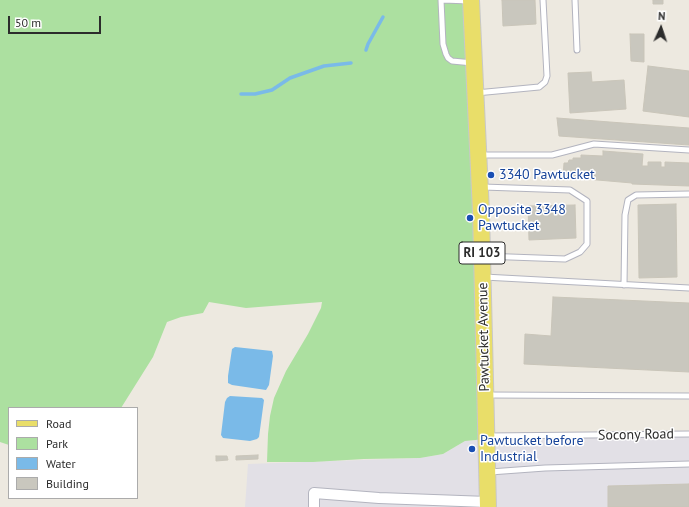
<!DOCTYPE html>
<style>
body{margin:0}
#map{position:relative;width:689px;height:507px;overflow:hidden;background:#ede9e0;font-family:"PT Sans",sans-serif}
canvas{display:block}
.legend{position:absolute;left:8px;top:407px;width:130px;height:92px;box-sizing:border-box;background:#fff;border:1px solid #ababab;margin:0;padding:5px 7px;list-style:none;font-size:12px;color:#2c2c2c}
.legend li{display:flex;align-items:center;gap:8px;height:20px}
.legend b{width:20px;border:1px solid #ababab}
.north{position:absolute;left:641px;top:8px;width:40px;height:40px;-webkit-text-stroke:3px #fff;paint-order:stroke;rotate:3deg;font-size:11px;font-weight:700;line-height:16px;text-align:center;color:#2c2c2c}
.north::after{content:'';display:block;margin:auto;width:14px;height:18px;background:#2c2c2c;clip-path:polygon(50% 0,100% 100%,50% 72%,0 100%)}
.scale{position:absolute;left:8px;top:16px;width:93px;height:18px;box-sizing:border-box;border:2px solid #2c2c2c;border-top:0;padding-left:5px;font-size:12px;line-height:14px;white-space:nowrap;color:#2c2c2c;-webkit-text-stroke:3px #fff;paint-order:stroke}
</style>
<div id="map">
<canvas width="689" height="507"></canvas>
<ul class="legend">
<li><b style="height:5px;background:#e9de69"></b>Road</li>
<li><b style="height:11px;background:#ace0a0"></b>Park</li>
<li><b style="height:11px;background:#7abae8"></b>Water</li>
<li><b style="height:11px;background:#c9c7be"></b>Building</li>
</ul>
<div class="north">N</div>
<div class="scale">50 m</div>
</div>
<script>
const context = document.querySelector('canvas').getContext('2d');
context.lineJoin = 'round';
function fillPath(path, color) { context.fillStyle = color; context.fill(path, 'evenodd'); }
const poly = rows => new Path2D(rows.map(r => 'M' + r).join(''));
function stroke(path, color, width, dash) { context.strokeStyle = color; context.lineWidth = width; context.lineCap = dash ? 'butt' : 'round'; context.setLineDash(dash || []); context.stroke(path); }
function drawText(font, color, halo, rows, align = 'center') {
  context.font = font + ' "PT Sans",sans-serif'; context.lineWidth = 3; context.setLineDash([]); context.textBaseline = 'middle'; context.strokeStyle = halo; context.fillStyle = color; for (const [text, x, y, turn = 0] of rows) {
    context.save(); context.translate(x, y); context.rotate((+turn || 0) * Math.PI / 180); context.textAlign = isNaN(turn) ? turn : align; if (halo) context.strokeText(text, 0, 0); context.fillText(text, 0, 0); context.restore();
  }
}
const industrial = poly([
 [689,433,689,507,245,507,248,464,420,458,443,454,465,441,486,439]
]);
const green = poly([
 [0,0,471,0,486,439,465,441,443,454,420,458,364,459,313,462,267,462,268,434,270,416,274,398,286,371,308,334,321,308,322,302,246,308,209,302,203,313,181,317,167,322,153,357,121,408,9,408,9,445,0,442]
]);
const water = poly([
 [235,347,272,351,273,356,269,385,266,390,232,385,228,383,228,376,232,349],
 [230,396,262,398,264,400,259,437,257,439,250,441,223,438,221,435,225,402,227,398]
]);
const stream = poly([
 [366,50,368,44,383,17],
 [241,94,255,94,272,90,290,78,324,66,351,63]
]);
const building = poly([
 [502,0,535,0,536,24,503,26,502,0],
 [653,0,663,0,663,4,653,4,653,0],
 [630,34,644,34,644,62,631,61,630,34],
 [648,66,689,71,689,117,643,111,648,66],
 [591,72,592,82,624,80,626,109,570,113,568,73,591,72],
 [557,118,689,128,689,145,559,136,557,118],
 [603,151,643,154,642,166,648,166,648,162,661,162,661,167,665,167,665,162,689,163,689,186,632,184,632,183,563,177,564,163,568,163,569,160,573,160,573,158,581,158,581,155,603,156,603,151],
 [676,204,677,277,639,278,638,205,676,204],
 [575,205,576,238,529,240,528,206,575,205],
 [553,297,689,303,689,372,524,364,525,334,551,336,553,297],
 [258,455,258,459,236,460,236,456,258,455],
 [216,456,227,456,228,460,216,461,216,456],
 [689,484,689,507,608,507,608,486,689,484]
]);
const service = poly([
 [441,0,443,44,446,54,448,58,452,61,473,63],
 [443,0,470,1],
 [575,0,577,50],
 [476,93,539,87,545,82,547,76,543,0],
 [479,155,552,155,594,144,689,150],
 [483,187,570,190,587,201,587,244,580,252,565,259,483,256],
 [484,277,689,288],
 [624,285,625,215,628,200,636,195,689,194],
 [488,395,689,396],
 [488,436,689,434],
 [490,472,545,468,689,464]
]);
const minor = poly([
 [314,507,314,493,379,498,488,502]
]);
const primary = poly([
 [471,0,481,212,488,507]
]);
const markers = [
 [491,175,4,"#1a4fb4"],
 [470,218,4,"#1a4fb4"],
 [472,449,4,"#1a4fb4"]
];
const shields = [
 [482,253,46]
];
const shieldNames = [
 ["RI 103",482,253]
];
const transitNames = [
 ["3340 Pawtucket",499,175],
 ["Opposite 3348",478,210],
 ["Pawtucket",478,226],
 ["Pawtucket before",480,441],
 ["Industrial",480,457]
];
const streetNames = [
 ["Pawtucket Avenue",484,337,-91],
 ["Socony Road",636,435,-1]
];
fillPath(industrial, '#e2e0e6');
fillPath(green, '#ace0a0');
fillPath(water, '#7abae8');
stroke(stream, '#7abae8', 3.5);
fillPath(building, '#c9c7be');
stroke(building, '#c9c5b9', 1);
stroke(service, '#b3b4bf', 7);
stroke(minor, '#b3b4bf', 12);
stroke(primary, '#c8c8c8', 18);
stroke(service, '#fff', 5);
stroke(minor, '#fff', 10);
stroke(primary, '#e9de69', 16);
for (const [x, y, r, color] of markers) { const dot = new Path2D(); dot.arc(x, y, r, 0, 2 * Math.PI); context.fillStyle = color; context.fill(dot); stroke(dot, '#fff', 1.5); }
for (const [x, y, w] of shields) { const box = new Path2D(); box.roundRect(x - w / 2, y - 11, w, 22, 3); context.fillStyle = '#fff'; context.fill(box); stroke(box, '#2c2c2c', 1); }
drawText('bold 13px', '#2c2c2c', null, shieldNames);
drawText('14px', '#164399', '#fff', transitNames, 'left');
drawText('14px', '#2c2c2c', '#fff', streetNames);
</script>
